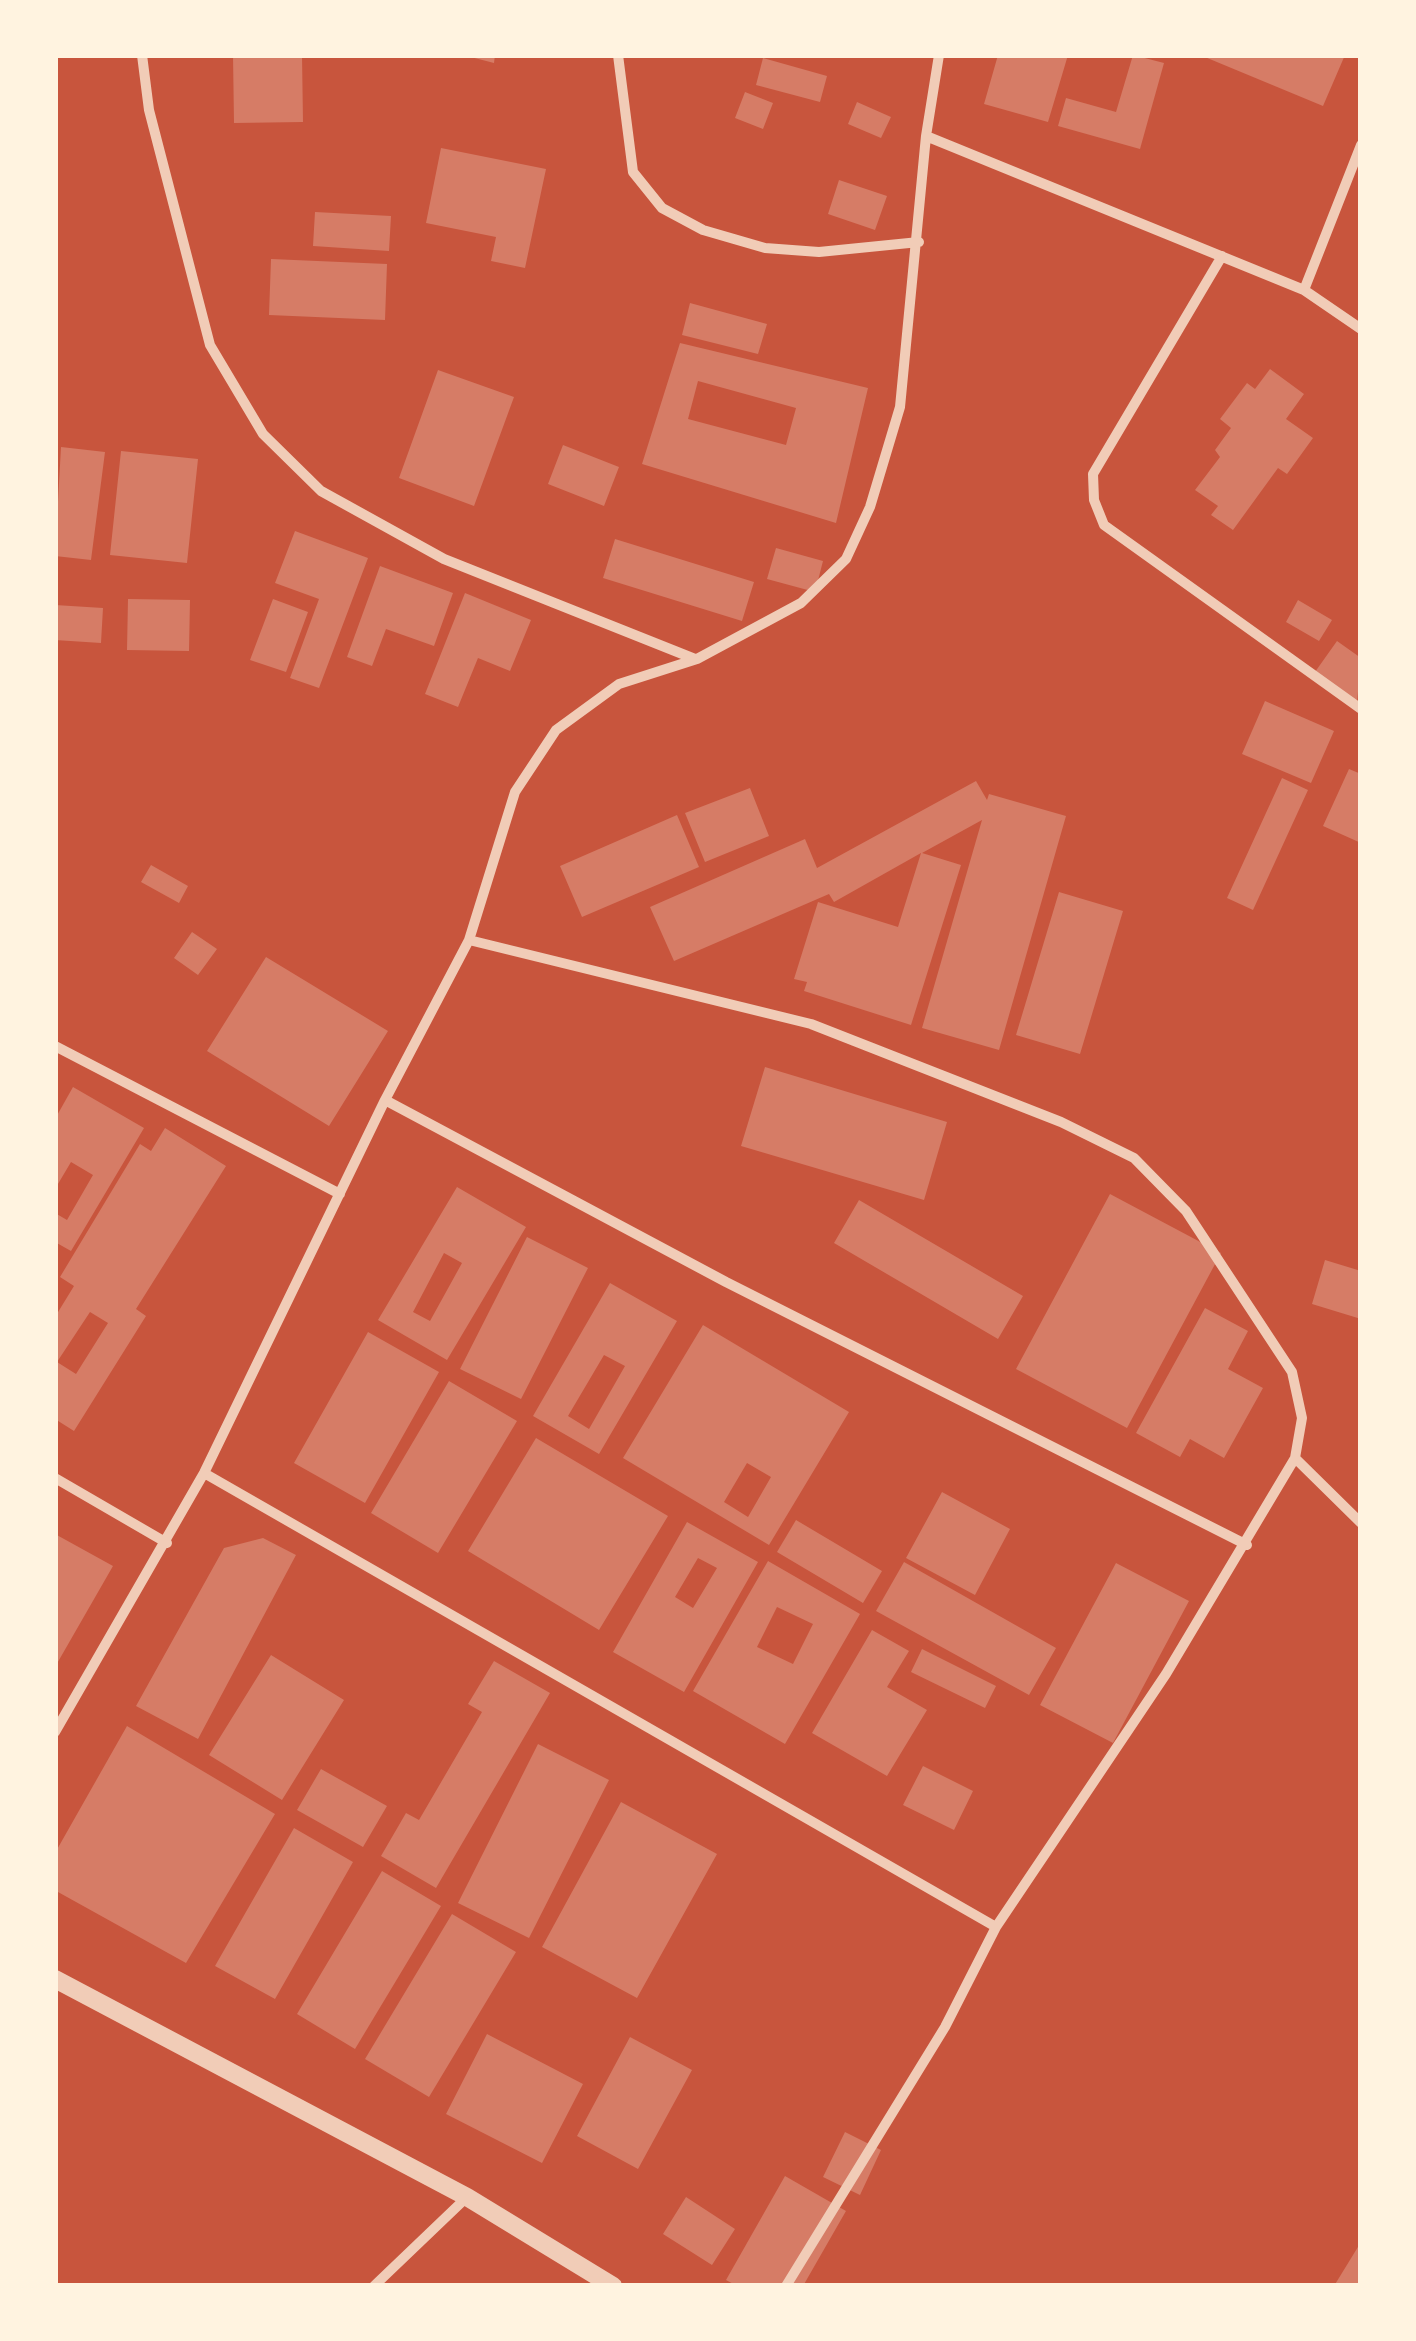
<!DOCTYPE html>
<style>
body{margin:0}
#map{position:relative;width:1416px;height:2341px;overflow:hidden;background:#c8553d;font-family:"Noto Sans",sans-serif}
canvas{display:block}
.frame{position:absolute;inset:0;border:58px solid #fff3e0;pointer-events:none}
</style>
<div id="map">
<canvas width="1416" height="2341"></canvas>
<div class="frame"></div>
</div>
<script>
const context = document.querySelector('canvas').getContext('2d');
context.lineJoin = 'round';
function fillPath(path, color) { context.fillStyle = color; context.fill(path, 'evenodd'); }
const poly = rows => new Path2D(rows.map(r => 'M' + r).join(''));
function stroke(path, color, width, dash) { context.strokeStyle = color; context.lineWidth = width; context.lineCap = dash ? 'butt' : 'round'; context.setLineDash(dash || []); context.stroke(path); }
const building = poly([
 [233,55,302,55,303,122,234,123],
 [463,55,495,55,494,63],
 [998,55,1068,55,1048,122,984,104],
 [1133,55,1164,63,1140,149,1058,126,1066,98,1116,112],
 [1200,55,1345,55,1323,106],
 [763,58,827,76,820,102,756,85],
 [745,92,773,103,763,129,735,118],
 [857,102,891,117,881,138,848,124],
 [441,148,546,169,525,268,491,261,496,237,426,223],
 [839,180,887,196,875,230,828,214],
 [315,212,391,216,389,251,313,246],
 [271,259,387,264,385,320,269,315],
 [690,303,767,324,758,354,682,335],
 [680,343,868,388,836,523,642,464],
 [698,381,796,408,786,445,688,419],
 [1270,369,1304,394,1286,419,1313,438,1287,474,1278,468,1233,530,1211,515,1218,506,1195,490,1220,457,1215,450,1231,428,1220,419,1247,383,1255,389],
 [438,370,514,397,474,506,399,478],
 [563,445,619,467,604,506,548,484],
 [61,447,105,452,91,560,55,556],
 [121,451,198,459,187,563,110,555],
 [295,531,368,558,319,688,290,678,319,599,275,583],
 [615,539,754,582,742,621,603,578],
 [776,548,823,561,815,592,767,579],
 [380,566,453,593,434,646,386,629,372,666,347,657],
 [465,593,531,620,510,671,478,658,458,707,425,694],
 [128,599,190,600,189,651,127,650],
 [273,599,308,612,286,672,250,660],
 [1298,600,1332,620,1319,641,1286,622],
 [55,605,103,608,101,643,55,640],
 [1337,641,1361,658,1357,703,1315,672],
 [1265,701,1334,731,1311,783,1242,754],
 [1349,769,1361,774,1361,843,1323,826],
 [1282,778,1308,790,1253,910,1227,898],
 [976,781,987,800,989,794,1066,816,999,1050,922,1028,982,820,922,853,961,865,911,1025,804,991,807,982,794,979,818,902,898,927,921,853,834,902,829,894,674,961,650,907,805,839,817,868],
 [750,788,769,836,705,862,685,813],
 [677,815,699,867,582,917,560,866],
 [151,865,188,886,179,903,141,882],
 [1059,892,1123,911,1080,1054,1016,1035],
 [192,932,217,949,198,975,174,958],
 [266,957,388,1031,329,1126,207,1051],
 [765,1067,947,1122,924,1200,741,1146],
 [73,1087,144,1128,71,1251,55,1242,55,1213,67,1220,93,1175,71,1162,55,1189,55,1119],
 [165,1128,226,1166,136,1309,146,1316,74,1431,55,1419,55,1317,74,1286,60,1277,140,1144,151,1151],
 [90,1312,108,1323,76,1374,57,1362],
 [457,1187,526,1227,447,1360,378,1320],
 [444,1253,462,1263,430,1321,413,1312],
 [1110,1194,1221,1253,1127,1428,1016,1369],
 [859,1200,1023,1296,998,1339,834,1243],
 [527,1237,588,1268,521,1399,460,1369],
 [1325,1260,1361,1271,1361,1319,1312,1304],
 [610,1283,677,1321,599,1454,533,1416],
 [604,1355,625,1366,589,1429,568,1416],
 [1205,1308,1248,1331,1228,1369,1263,1388,1224,1458,1190,1439,1180,1457,1136,1433],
 [703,1325,849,1412,769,1545,623,1458],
 [747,1463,771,1477,748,1517,724,1502],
 [368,1332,439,1372,365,1503,294,1463],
 [449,1381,517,1421,438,1553,371,1513],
 [536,1438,668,1516,599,1630,468,1551],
 [942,1492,1010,1529,975,1595,906,1558],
 [796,1520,882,1571,863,1603,777,1552],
 [687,1522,758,1562,684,1692,613,1652],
 [698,1558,717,1568,693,1608,675,1597],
 [55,1534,113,1566,55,1667],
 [263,1538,296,1555,198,1739,136,1706,224,1548],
 [768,1561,860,1614,785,1744,693,1691],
 [777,1607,813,1624,793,1664,757,1647],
 [904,1562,1056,1648,1029,1695,876,1611],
 [1116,1563,1189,1601,1113,1743,1040,1705],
 [872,1630,909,1651,887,1687,927,1710,887,1776,812,1733],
 [922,1649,996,1686,985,1708,911,1672],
 [271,1655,344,1700,282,1800,209,1755],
 [494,1661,550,1693,436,1888,381,1856,406,1813,419,1820,482,1712,468,1704],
 [127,1726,275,1814,186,1963,58,1892,55,1884,55,1853],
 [538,1744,609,1780,529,1938,458,1903],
 [923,1766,973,1791,954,1830,903,1805],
 [321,1769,387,1806,363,1847,297,1810],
 [621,1802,717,1854,637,1998,542,1947],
 [294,1828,353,1862,275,1999,215,1966],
 [382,1871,441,1906,355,2049,297,2014],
 [452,1914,516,1952,429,2097,365,2059],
 [487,2034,583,2084,542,2163,446,2114],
 [630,2037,692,2070,638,2169,577,2136],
 [845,2132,881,2150,860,2195,823,2177],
 [785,2176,846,2211,803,2286,737,2286,726,2280],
 [686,2197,735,2229,712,2265,663,2234],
 [1361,2242,1361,2286,1334,2286]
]);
const minor = poly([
 [142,55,149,110,210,345,263,434,321,491,444,559,695,659],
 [618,55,633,172,662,208,703,230,765,248,819,252,919,242],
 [926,136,1304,290,1361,329],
 [1222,256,1093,474,1094,500,1104,525,1361,709],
 [1304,290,1361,145],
 [469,940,811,1024,1061,1122,1134,1158,1186,1211,1292,1372,1302,1418,1295,1458,1166,1674,996,1927,945,2027,786,2286],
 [55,1046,340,1194],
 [385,1100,726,1282,1247,1545],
 [1295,1458,1361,1523],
 [204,1473,996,1927],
 [55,1478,167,1543],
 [55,1732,204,1473,385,1100,469,940,515,792,556,730,619,684,697,659,801,603,846,559,870,507,900,407,926,136,939,55],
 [374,2286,467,2197]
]);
const tertiary = poly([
 [55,1979,467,2197,613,2286]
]);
fillPath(building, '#d67c66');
stroke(minor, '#f1ccb7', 10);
stroke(tertiary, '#f1ccb7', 18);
</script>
